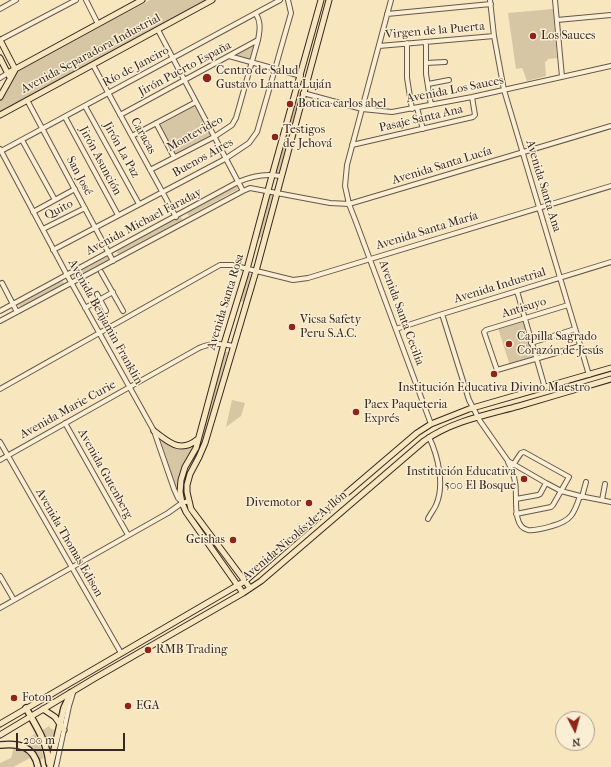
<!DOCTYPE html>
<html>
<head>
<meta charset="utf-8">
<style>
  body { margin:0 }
  #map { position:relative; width:611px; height:767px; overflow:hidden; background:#f7e6be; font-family:"IM FELL French Canon",serif }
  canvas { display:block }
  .north { position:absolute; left:555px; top:711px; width:40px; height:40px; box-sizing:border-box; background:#faefd5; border:1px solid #ac9f8e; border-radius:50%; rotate:174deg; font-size:11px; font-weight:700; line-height:16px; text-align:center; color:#362823 }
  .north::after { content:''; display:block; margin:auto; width:14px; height:18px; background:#8f2418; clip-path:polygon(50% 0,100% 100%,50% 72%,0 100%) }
  .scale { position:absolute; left:16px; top:733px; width:109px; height:18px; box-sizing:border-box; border:2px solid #362823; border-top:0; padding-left:5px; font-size:12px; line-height:14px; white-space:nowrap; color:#362823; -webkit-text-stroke:3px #faefd5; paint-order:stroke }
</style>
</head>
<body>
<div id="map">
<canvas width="611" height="767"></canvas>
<div class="north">N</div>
<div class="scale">200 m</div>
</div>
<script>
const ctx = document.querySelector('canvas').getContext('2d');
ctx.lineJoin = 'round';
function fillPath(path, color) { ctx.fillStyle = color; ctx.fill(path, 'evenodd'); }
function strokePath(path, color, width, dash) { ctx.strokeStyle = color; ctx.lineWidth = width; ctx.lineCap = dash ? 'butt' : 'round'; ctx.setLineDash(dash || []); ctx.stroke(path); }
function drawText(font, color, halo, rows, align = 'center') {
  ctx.font = font + ' "IM FELL French Canon",serif'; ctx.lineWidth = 3; ctx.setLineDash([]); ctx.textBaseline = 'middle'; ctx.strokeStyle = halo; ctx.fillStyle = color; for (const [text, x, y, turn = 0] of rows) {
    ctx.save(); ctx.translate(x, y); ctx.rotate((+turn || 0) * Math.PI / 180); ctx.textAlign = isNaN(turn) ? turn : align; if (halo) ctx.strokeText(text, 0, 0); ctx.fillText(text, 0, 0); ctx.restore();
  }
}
const green = new Path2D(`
  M150,0H210L0,113V101L17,71Z
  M553,9L557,58L548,59L547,61L545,62L546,76L527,81L523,70L522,68L516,69L508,13Z
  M256,42L250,61L231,55Z
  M299,92H301L279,174L276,173Z
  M195,106L211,136L176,155L160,125Z
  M236,186L238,189L189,216L187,213Z
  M269,193L273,194L261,238L257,237Z
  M180,216L183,220L118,254L116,251Z
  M108,256L109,260L74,278L73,275Z
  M247,274H251L244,302L240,301Z
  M62,280L64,284L21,307L17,304Z
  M524,320L535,359L510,366L498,328Z
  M225,352H228L202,448L185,484L183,482L201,439Z
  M232,400L245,403L241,416L226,427Z
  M160,437L176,447L197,441L184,467L179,496L175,488Z
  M49,726L51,729L55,730L50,753L48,743L41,731Z
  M35,734L39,742L44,758L40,760C37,751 31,746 22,742Z
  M14,747L20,749L32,757L13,767H0V763L11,758Z`);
const minor = new Path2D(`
  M86,0L98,24
  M391,0L347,165L345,186L349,204L356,222L431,424
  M490,0L494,36L504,90L589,375
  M555,0L562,77
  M0,9L16,0
  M387,14L491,4
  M557,20L611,15
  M158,30L243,191
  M0,40L76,0
  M426,42V74L431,105
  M407,43V78L412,109
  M379,46L494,36
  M229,56L301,76
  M426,63L445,62
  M93,65L176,217
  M0,78L8,73
  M428,84L449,80
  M303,93L362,109L392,112L472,97L611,66
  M27,100L113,261
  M85,106L139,204
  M417,108L423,129
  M120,115L258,40
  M65,117L118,215
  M156,123L174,157
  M132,136L196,102
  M22,140L55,200
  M352,145L473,117L475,115L472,97
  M0,149L67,275L154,431L174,489L178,498L182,502
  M1,151L280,0
  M150,170L214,137L232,125L236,118L258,40C260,30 261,22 256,14
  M33,212L75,189
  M43,229L85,208
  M53,250L225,159L249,143L257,132L291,13L288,0
  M101,272L123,311
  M2,283L17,312
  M517,291L545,388
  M97,294L106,311
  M568,305L486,330L484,332L497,370L580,346
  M85,308L113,292
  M0,311L238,182C252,176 265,173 280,176
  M442,314L469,400L480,421L508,461L546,483L561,491L580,496L611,502
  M0,321L243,191L250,188L330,203L349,204L611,126
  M396,329L436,316L611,262
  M531,343L575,329
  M0,389L220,265H232L293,280L308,278L611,186
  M65,423L128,535
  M0,442L121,653
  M0,460L199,348C210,343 221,343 233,346
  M508,462C511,468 514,475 515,482C518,494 511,527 528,530C535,531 545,528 552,526C571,521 574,514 580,496
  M513,465L521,453L524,452L569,477L553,505L551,507L516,514
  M582,497L586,482
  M516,499L538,495L540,494L546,483
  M602,500L605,484
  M428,519C430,514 434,510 436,505C445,485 438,456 429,437
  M0,576L14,600
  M0,608L168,513L182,503L189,501
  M56,767L69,706L73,693`);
const major = new Path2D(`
  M0,40L15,69
  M0,58L9,76
  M8,73L142,0
  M0,97L15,70
  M0,115L212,0
  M154,431C169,442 180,454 198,439
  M250,588L191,509L187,492V485L190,474L199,457L205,443L256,271L329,0
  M243,593L186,512L182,503L180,492L181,480L185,467L196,448L224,344L247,269L270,183L321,0
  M43,709L55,717L64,730
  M0,724L245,581L328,509L417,433L431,424L469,409L611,368
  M0,735L95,678L243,593L261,581L424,441C452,421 486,415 519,406C550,397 580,388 611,379`);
const highway = new Path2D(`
  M26,708C36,726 47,742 49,763
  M0,745C19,743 34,746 38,767
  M50,767L64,708L71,693`);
const markers = [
  [533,36,4,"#8f2418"],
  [207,78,5,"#8f2418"],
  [290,104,4,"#8f2418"],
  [275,137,4,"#8f2418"],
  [292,327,4,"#8f2418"],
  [509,344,4,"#8f2418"],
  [494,374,4,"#8f2418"],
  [356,412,4,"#8f2418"],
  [524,479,4,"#8f2418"],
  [309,503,4,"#8f2418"],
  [233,540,4,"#8f2418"],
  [148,650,4,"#8f2418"],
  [14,698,4,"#8f2418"],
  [128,706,4,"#8f2418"]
];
const streetNames = [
  ["Virgen de la Puerta",435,31,-5],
  ["Avenida Separadora Industrial",91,54,-28],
  ["Río de Janeiro",136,67,-28],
  ["Jirón Puerto España",185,69,-28],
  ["Avenida Los Sauces",455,90,-11],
  ["Pasaje Santa Ana",421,119,-13],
  ["Montevideo",195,134,-29],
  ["Caracas",143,136,61],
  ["Jirón La Paz",121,150,61],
  ["Buenos Aires",203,158,-29],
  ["Jirón Asunción",100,161,62],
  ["Avenida Santa Lucía",442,166,-17],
  ["San José",79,176,62],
  ["Avenida Santa Ana",543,186,73],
  ["Quito",59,210,-27],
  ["Avenida Michael Faraday",144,222,-28],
  ["Avenida Santa María",427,231,-17],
  ["Avenida Industrial",500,286,-17],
  ["Avenida Santa Rosa",226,302,-73],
  ["Antisuyo",524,308,-17],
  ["Avenida Santa Cecilia",401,313,70],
  ["Avenida Benjamin Franklin",105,322,61],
  ["Avenida Marie Curie",68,410,-29],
  ["Avenida Gutenberg",105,474,61],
  ["Avenida Nicolás de Ayllón",295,536,-40],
  ["Avenida Thomas Edison",69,543,60]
];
const poiNames = [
  ["Los Sauces",541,36],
  ["Centro de Salud",216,71],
  ["Gustavo Lanatta Luján",216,85],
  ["Botica carlos abel",298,104],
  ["Testigos",283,130],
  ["de Jehová",283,144],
  ["Vicsa Safety",300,320],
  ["Peru S.A.C.",300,334],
  ["Capilla Sagrado",517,337],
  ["Corazón de Jesús",517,351],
  ["Institución Educativa Divino Maestro",494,388,"center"],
  ["Paex Paqueteria",364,405],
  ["Exprés",364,419],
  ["Institución Educativa",516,472,"right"],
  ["500 El Bosque",516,486,"right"],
  ["Divemotor",301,503,"right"],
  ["Geishas",225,540,"right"],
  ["RMB Trading",156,650],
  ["Foton",22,698],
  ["EGA",136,706]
];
fillPath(green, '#d6c6a4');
strokePath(minor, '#66584a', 6);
strokePath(major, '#362823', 7);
strokePath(highway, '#362823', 8);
strokePath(minor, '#faefd5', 4);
strokePath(major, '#f7e6be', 5);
strokePath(highway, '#f7e6be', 5.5);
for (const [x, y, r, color] of markers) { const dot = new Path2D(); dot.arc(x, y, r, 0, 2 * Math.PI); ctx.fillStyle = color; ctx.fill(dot); strokePath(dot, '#faefd5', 1.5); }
drawText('12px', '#362823', '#faefd5', streetNames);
drawText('12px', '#362823', '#faefd5', poiNames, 'left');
</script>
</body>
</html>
